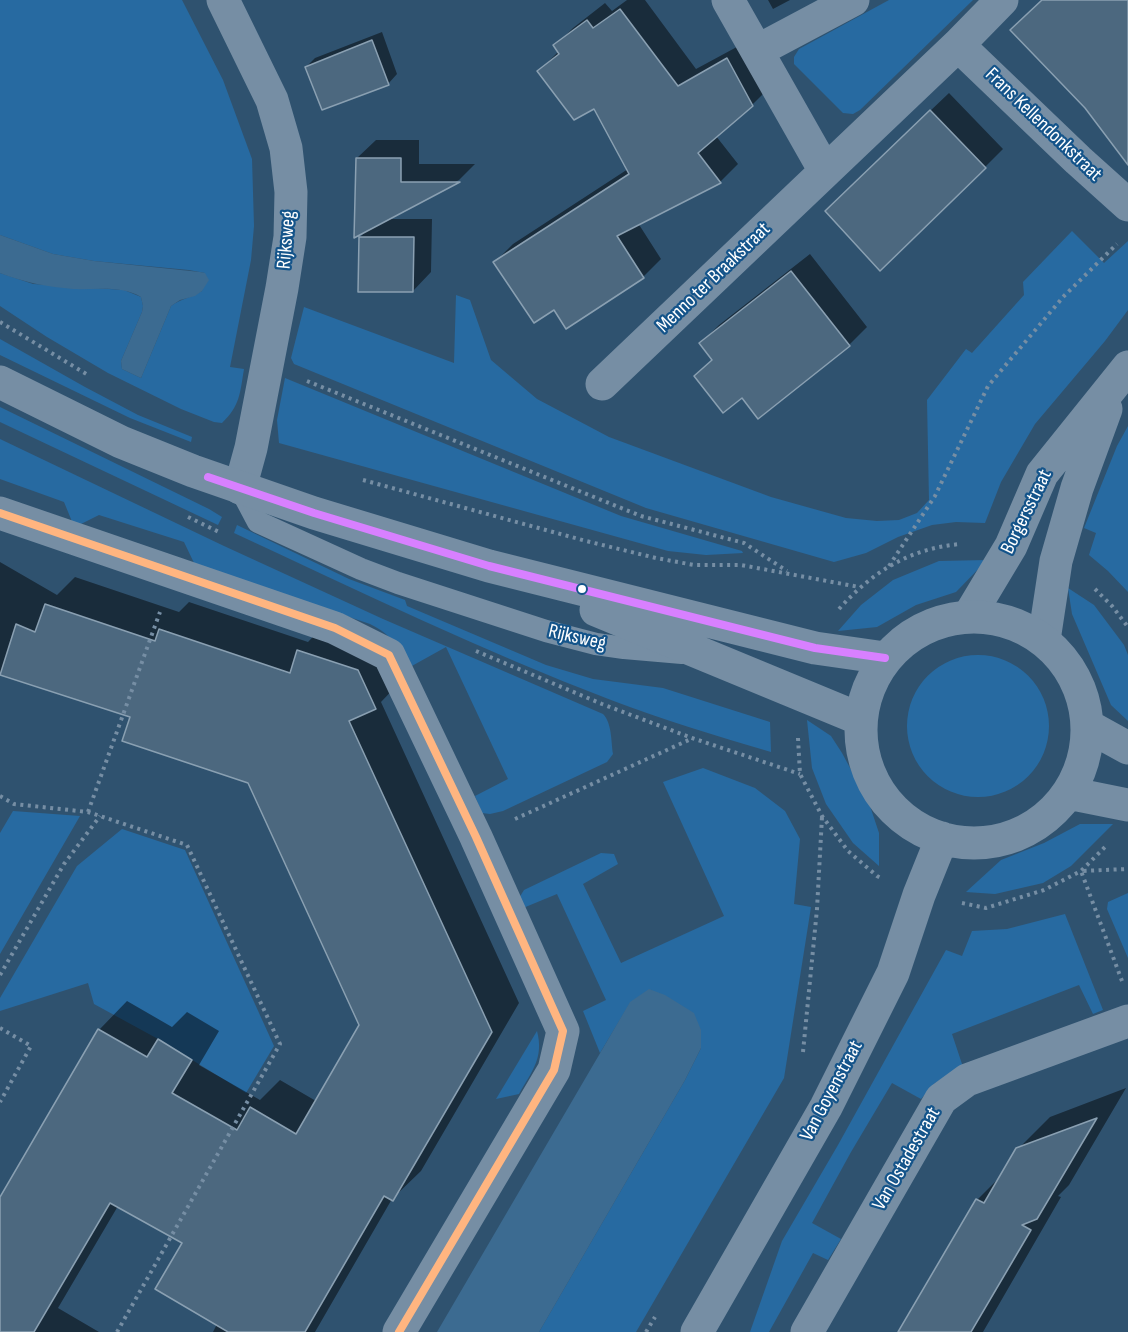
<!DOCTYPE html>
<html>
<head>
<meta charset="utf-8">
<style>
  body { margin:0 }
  canvas { display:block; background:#2f526f }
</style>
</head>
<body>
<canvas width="1128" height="1332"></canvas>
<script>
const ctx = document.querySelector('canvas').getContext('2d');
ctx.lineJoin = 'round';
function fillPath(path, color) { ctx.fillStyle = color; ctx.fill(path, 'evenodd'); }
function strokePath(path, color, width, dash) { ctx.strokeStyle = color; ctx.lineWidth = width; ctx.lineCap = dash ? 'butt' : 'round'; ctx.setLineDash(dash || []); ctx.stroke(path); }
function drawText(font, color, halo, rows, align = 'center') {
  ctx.font = font + ' "Sofia Sans Condensed",sans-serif'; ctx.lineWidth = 4.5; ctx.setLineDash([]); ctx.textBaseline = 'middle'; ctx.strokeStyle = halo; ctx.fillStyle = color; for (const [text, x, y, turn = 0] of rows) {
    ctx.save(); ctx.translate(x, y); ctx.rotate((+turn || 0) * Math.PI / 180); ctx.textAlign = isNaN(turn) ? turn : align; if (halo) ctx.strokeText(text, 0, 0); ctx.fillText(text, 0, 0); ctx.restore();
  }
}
const green = new Path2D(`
  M0,0H182L223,80L252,159L254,226L251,260L230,367L244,369C240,393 240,406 222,423L214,422L181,409L108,373L47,337L0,306V273L33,284L124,290L141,297L143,306L142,312L121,361L122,369L141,378L171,306C181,299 192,297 202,291L205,273L189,270L94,261L53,254L0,235Z
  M889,0H973L860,110L853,114L843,113L794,64V57L799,49Z
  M1072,231L1104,263L1128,241V310L1105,341L1035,424L1001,482L985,523L956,522L932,525L898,537L866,553L834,562L646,508L294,364L291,358L304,307L454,363L456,295L470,300L491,360L537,399L609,437L771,497L846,518L877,521L899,520L917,513L929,500L927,400L966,349L972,353L1024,295L1023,282Z
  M0,339L85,387L138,415L192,437L191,442L130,418L0,355Z
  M285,378L621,516L742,551L743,553L706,555L668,551L279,443L277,420Z
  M0,407L209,509L222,517L218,525L0,422Z
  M1128,426V592L1108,571L1089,555L1096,533L1084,528L1117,446Z
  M0,439L224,546L383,619L603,714C612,723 611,741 613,754L607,762L503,811L490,814L482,813L475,796L508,779L446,647L410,667C399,648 391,634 370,624L195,565L184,542L99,515L79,525L73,524L64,502L0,479Z
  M237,525L349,579L405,600L407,606L546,665L593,679L663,688L770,722L771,752C717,736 663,720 611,700C483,651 359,591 234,533Z
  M987,560L956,592L916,605L877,627L838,631L861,605L893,580L939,561Z
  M1068,588L1094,605L1124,645L1128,655V721L1111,705L1072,614Z
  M907 726a71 71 0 1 1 142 0a71 71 0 1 1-142 0Z
  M807,720L831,736L842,753L869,803L879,833V866L853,843L826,804L812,768Z
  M703,768L755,788L785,811L800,839L794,904L811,907L784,1078L636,1332H539L685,1080L701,1048L630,1003L600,1053L583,1011L606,1000L557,894L523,908L519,898L524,890L601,853L614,854L618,864L583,884L621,963L724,916L663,782Z
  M13,811L80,816L0,954V833Z
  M1080,824H1113L1071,866L1043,883L995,894L966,892L1001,860L1044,843Z
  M122,829L185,850L274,1046L246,1093L158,1039L94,1004L88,983L0,1011V998L77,866Z
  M1128,893V958L1107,909L1108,902Z
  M1065,914L1103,1010L1093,1014L1079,985L952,1034L963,1067L935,1083L921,1099L892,1083L851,1152L812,1223L841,1239L828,1260L813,1253L769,1332H750L782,1241L838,1145L946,950L962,956L972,931L1007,929Z
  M537,1031C544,1058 532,1071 519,1094L496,1099Z`);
const water = new Path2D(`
  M0,235L53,254L94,261L200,272L205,273L209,280L202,291L195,296L180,300L171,306L141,378L122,369L121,361L142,312L143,306L141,297C121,285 95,290 73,289C48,287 23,282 0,273Z
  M649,989L665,995L694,1013L701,1030V1048L685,1080L539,1332H437L630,1002Z`);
const shadow = new Path2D(`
  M627,0H645L696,69L746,42L770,87L752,105L716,136L738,164L720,182L638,223L661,259L643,277L495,262L513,244L628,169L594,107L539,71L559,51L555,46L573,28L605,3L612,11Z
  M768,0H790L773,9Z
  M382,32L397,74L388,84L306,67L315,58Z
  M949,93L1003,149L985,167L845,192Z
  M376,140H419V164H475L459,180L387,219H432L431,272L413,291L360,237L366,231L357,158Z
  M810,254L867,327L849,345L743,396L696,376L713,359L701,343L719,325Z
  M0,562L57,595L75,577L179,612L189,602L308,642L327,622L403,679L381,702L519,1003L421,1171L392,1199L315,1332H213L217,1324L184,1243L118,1206L58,1308L99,1332H0V1200L99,1030L127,1001L172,1027L187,1012L219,1031L199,1065L260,1100L280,1080L316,1101L360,1026L249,782L131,716L0,673Z
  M1126,1088L1069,1185L1058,1196L1061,1197L983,1332H900L977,1200L1002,1175L1018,1149L1050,1117Z`);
const building = new Path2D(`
  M1042,0H1128V165L1085,108L1010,30Z
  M620,9L678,86L727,58L753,106L698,153L721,183L617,236L644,278L566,329L554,310L534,323L493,262L629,174L594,109L574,120L537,71L559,54L553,45L587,20L593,28Z
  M372,40L389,85L322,110L305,67Z
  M930,110L986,168L880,271L825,211Z
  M356,158H401V182H460L354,238Z
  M359,237H414L413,292H358Z
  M791,271L850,346L758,419L742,398L723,413L694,376L712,360L699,343Z
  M45,604L155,641L159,629L290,673L297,650L358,670L376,709L349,721L492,1032L393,1201L384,1196L305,1332H228L155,1289L182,1243L110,1203L34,1332H0V1197L98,1029L147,1057L158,1039L192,1060L172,1093L237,1130L250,1107L296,1134L359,1025L248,783L122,741L130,717L0,675L16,624L35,632Z
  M1097,1118L1037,1219L1022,1225L1031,1230L971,1332H898L976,1199L984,1203L1016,1148Z`);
const path = new Path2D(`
  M0,322L88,375
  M307,381L641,516L744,543L787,571
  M363,480L586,541L656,558L694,565H741L859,587
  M188,517L219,532
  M889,566L935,496L988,386L1064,296L1117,244
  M1095,589L1112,606L1128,627
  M839,609C873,571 911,548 961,544
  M476,651L602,704L692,738L800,774
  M798,738L800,774L822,816L848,851L877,876L881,878
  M0,796L14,804L88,812L187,845L280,1044L117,1332
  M88,812L160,612
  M515,819L691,739
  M962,903L986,908L1044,890L1081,871L1107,845
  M0,975L64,864L100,816
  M1122,981L1081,871L1128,869
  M0,1028L31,1046L0,1102
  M803,1052L817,909L822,817
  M646,1332L655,1317`);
const service = new Path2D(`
  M240,488L258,522L361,569L398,583L546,631L596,644L624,648L682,653`);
const minor = new Path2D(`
  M223,0L272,100L286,148L291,192L290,237L282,288L251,448L240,488
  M728,0L825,171
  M958,45L1078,160L1128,205
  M757,51L853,0
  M602,384L958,45L1002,0
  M0,513L335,628L389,655L476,837L563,1031L554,1070L399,1332
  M969,616L1011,546L1042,474L1128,367
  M1044,640L1056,561L1077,488L1106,409
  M807,1332L941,1099L967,1080L1128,1021`);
const tertiary = new Path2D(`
  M0,382L121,442L193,471L314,513L489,566L815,648L885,658
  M596,610L860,719
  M861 730a113 113 0 1 1 226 0a113 113 0 1 1-226 0Z
  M1088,726L1128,748
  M1068,793L1128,805
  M697,1332L826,1107L893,973L919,895L942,838`);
const bus1 = new Path2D(`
  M208,477L314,513L489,566L815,648L885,658`);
const bus2 = new Path2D(`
  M0,513L335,628L389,655L476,837L563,1031L554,1070L399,1332`);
const markers = [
  [582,589,5,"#fff"]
];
const streetNames = [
  ["Frans Kellendonkstraat",1043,125,44],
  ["Rijksweg",287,240,-85],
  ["Menno ter Braakstraat",714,278,-44],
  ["Borgersstraat",1027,512,-64],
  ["Rijksweg",577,638,13],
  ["Van Goyenstraat",832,1091,-62],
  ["Van Ostadestraat",907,1159,-60]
];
fillPath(green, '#276aa1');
fillPath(water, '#3c6b91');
fillPath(shadow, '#0007');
fillPath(building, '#4c687f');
strokePath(building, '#8aa0b2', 1.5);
strokePath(path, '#768ea4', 4, [3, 4.5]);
strokePath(service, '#768ea4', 22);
strokePath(minor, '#768ea4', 33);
strokePath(tertiary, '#768ea4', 33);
strokePath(bus1, '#d880ff', 8);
strokePath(bus2, '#ffb580', 8);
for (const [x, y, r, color] of markers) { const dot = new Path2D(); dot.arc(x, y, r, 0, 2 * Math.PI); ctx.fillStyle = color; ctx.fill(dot); strokePath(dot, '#14548a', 2); }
drawText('20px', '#fff', '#14548a', streetNames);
</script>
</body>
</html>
